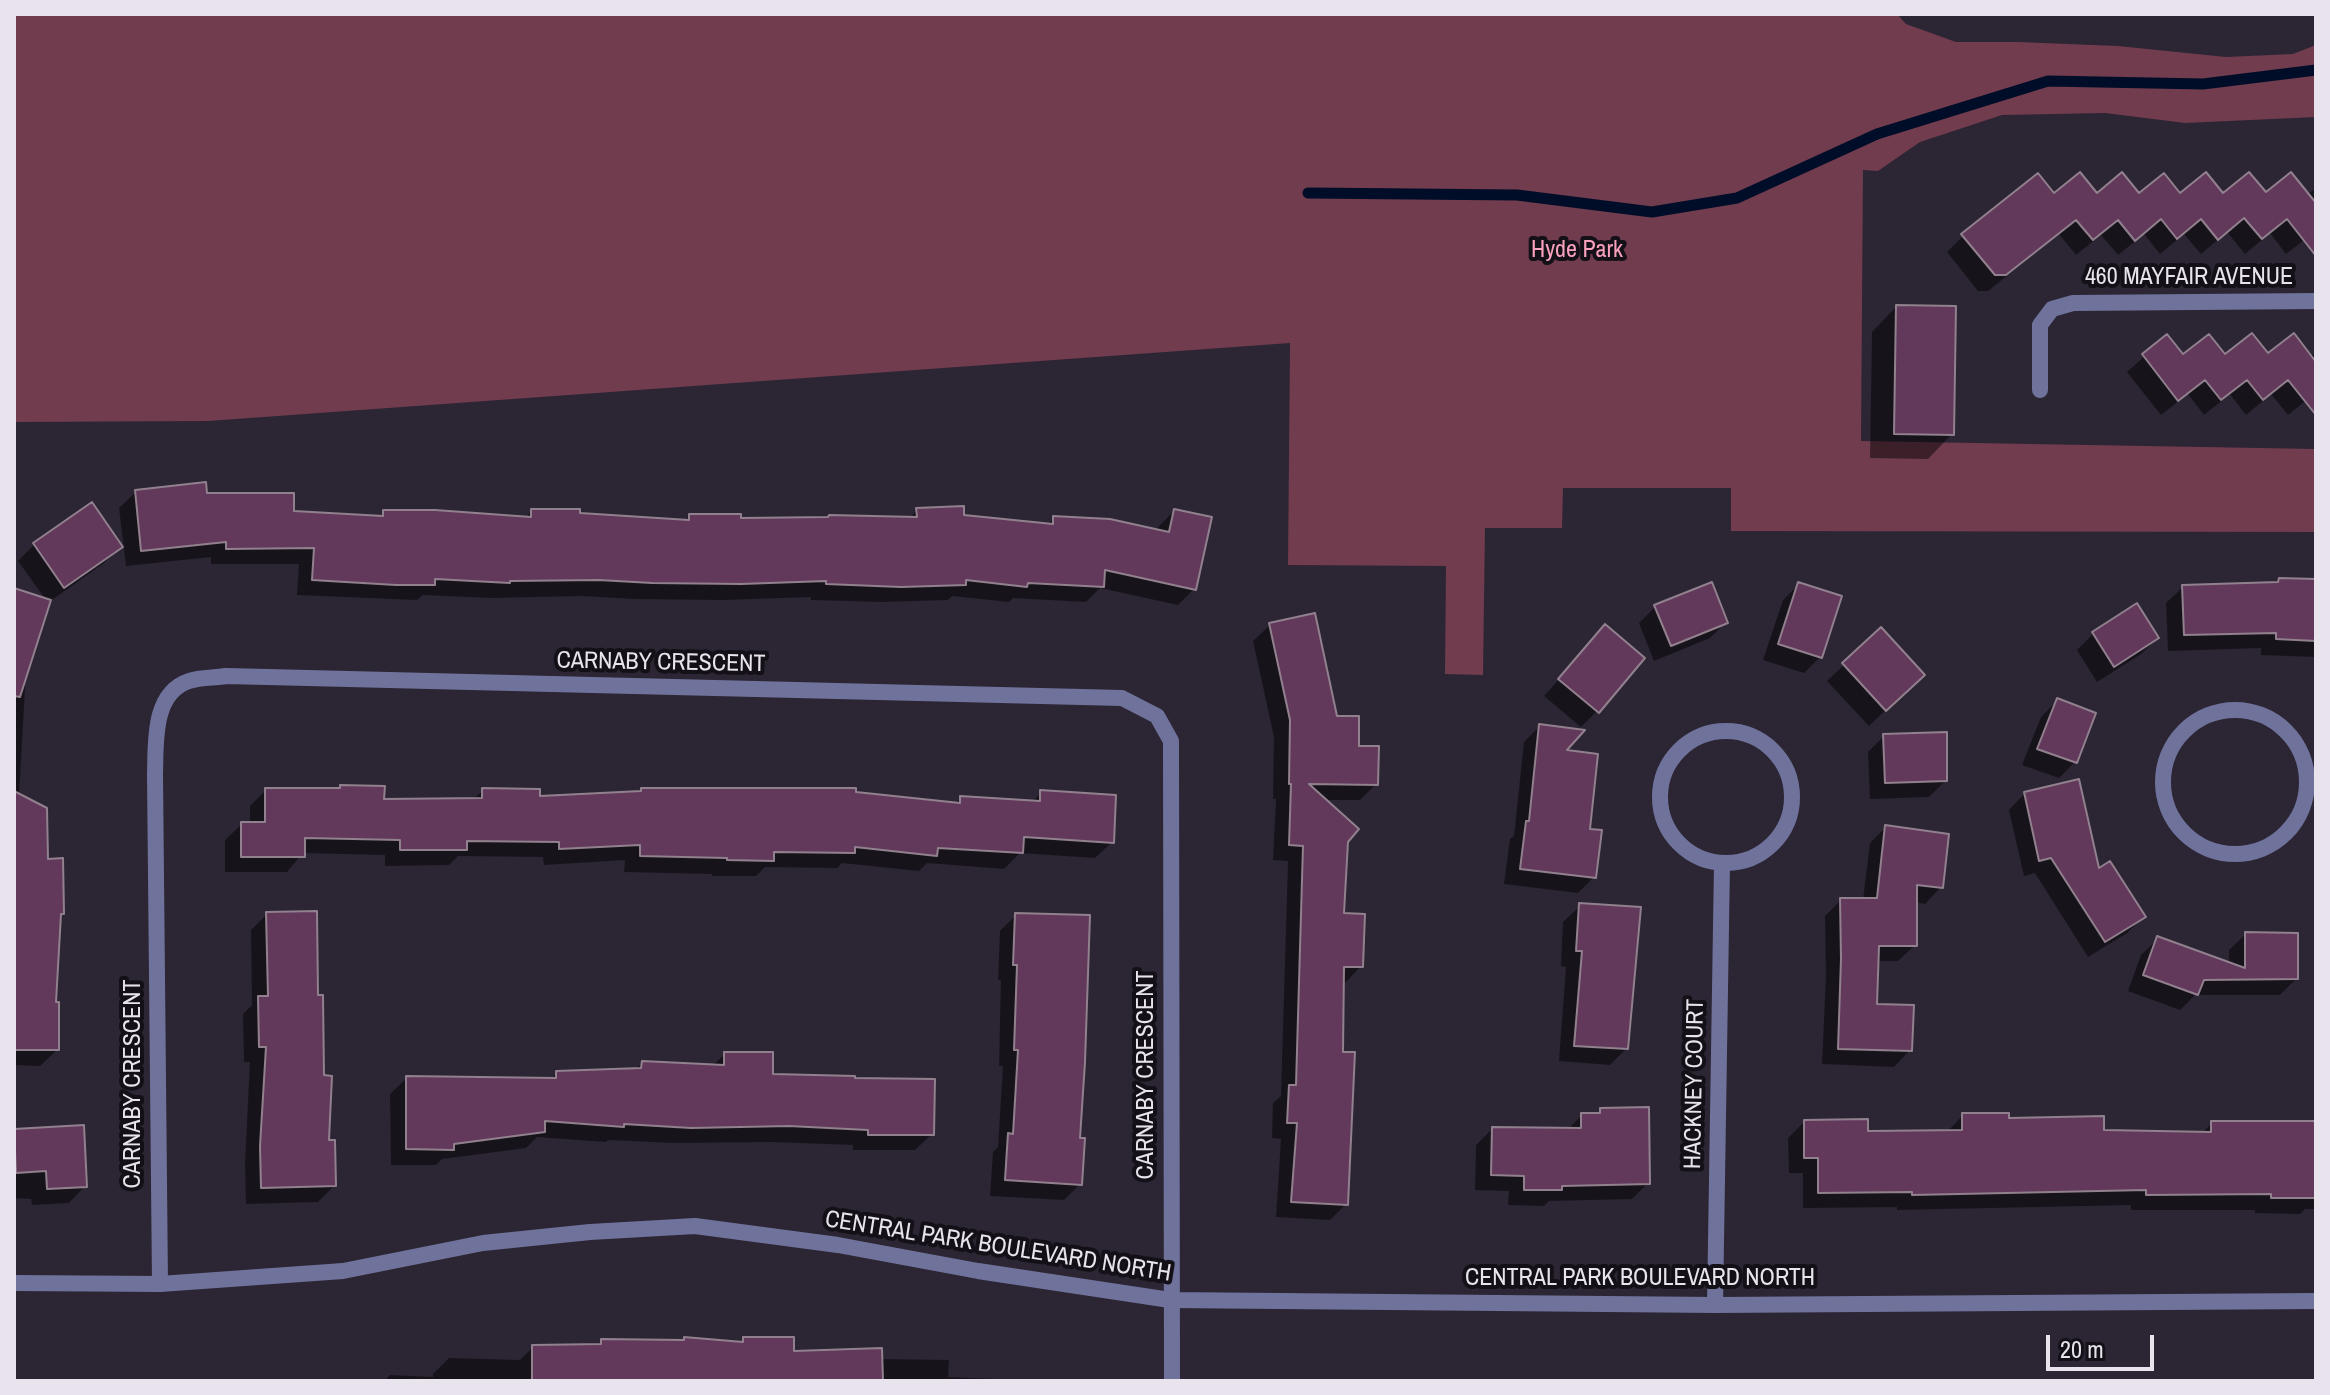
<!DOCTYPE html>
<html>
<head>
<meta charset="utf-8">
<style>
  body { margin:0 }
  #map { position:relative; width:2330px; height:1395px; overflow:hidden; background:#2c2534; font-family:"Archivo Narrow",sans-serif }
  canvas { display:block }
  .frame { position:absolute; inset:0; border:16px solid #e8e3ed; pointer-events:none }
  .scale { position:absolute; left:2046px; top:1335px; width:108px; height:36px; box-sizing:border-box; border:4px solid #e8e3ed; border-top:0; padding-left:10px; font-size:24px; line-height:28px; white-space:nowrap; color:#e8e3ed; -webkit-text-stroke:6px #131017; paint-order:stroke }
</style>
</head>
<body>
<div id="map">
<canvas width="2330" height="1395"></canvas>
<div class="frame"></div>
<div class="scale">20 m</div>
</div>
<script>
const ctx = document.querySelector('canvas').getContext('2d');
ctx.lineJoin = 'round';
function fillPath(path, color) { ctx.fillStyle = color; ctx.fill(path, 'evenodd'); }
function strokePath(path, color, width, dash) { ctx.strokeStyle = color; ctx.lineWidth = width; ctx.lineCap = dash ? 'butt' : 'round'; ctx.setLineDash(dash || []); ctx.stroke(path); }
function drawText(font, color, halo, rows, align = 'center') {
  ctx.font = font + ' "Archivo Narrow",sans-serif'; ctx.lineWidth = 8; ctx.setLineDash([]); ctx.textBaseline = 'middle'; ctx.strokeStyle = halo; ctx.fillStyle = color; for (const [text, x, y, turn = 0] of rows) {
    ctx.save(); ctx.translate(x, y); ctx.rotate((+turn || 0) * Math.PI / 180); ctx.textAlign = isNaN(turn) ? turn : align; if (halo) ctx.strokeText(text, 0, 0); ctx.fillText(text, 0, 0); ctx.restore();
  }
}
const green = new Path2D(`
  M14,14H1897L1906,24L1956,42H2018L2118,46L2226,57L2293,54L2316,45V117L2185,123L2105,113L2002,115L1920,142L1878,171L1863,170L1861,441L2316,449V532L1731,531V488H1563L1562,528H1485L1483,675L1445,674L1446,566L1288,565L1290,343L208,421L14,422Z`);
const shadow = new Path2D(`
  M2316,188V239L2312,234L2286,254L2270,233L2245,254L2227,232L2201,254L2184,234L2160,254L2144,234L2118,255L2101,235L2076,255L2059,234L1988,291H1978L1947,252L1963,236L2054,196L2307,195Z
  M1896,307L1952,434L1928,459L1870,458L1872,332Z
  M2166,337L2183,357H2310L2316,352V396L2314,394L2288,415L2271,394L2246,415L2230,394L2204,415L2188,394L2161,415L2127,372Z
  M136,492L205,495L292,513L379,518L384,512L525,518L532,511L684,522L689,516L739,520L909,519L917,510L1047,525L1054,518L1157,532L1158,527L1174,511L1194,589L1178,605L1100,588L1086,602L1013,598L1009,602L952,596L948,600L883,602L811,600V597L723,600L634,599L581,596L492,598L423,595L417,600L297,595L299,564H211V557L126,566L119,508Z
  M34,545L120,547L104,563L49,602L26,670L19,796L46,861L62,913L59,916L54,1004L57,1050L40,1066L14,1065V590L46,600L18,561Z
  M2279,580L2316,581V657L2261,655V648L2168,651L2166,603L2183,587L2275,584Z
  M1799,584L1820,657L1804,673L1763,660L1783,600Z
  M2137,606L2157,638L2141,654L2097,682L2077,650L2093,634Z
  M1655,607L1726,622L1710,638L1654,661L1639,623Z
  M1270,625L1357,748L1376,784L1360,800H1324L1346,841L1342,915L1361,966L1345,983H1342L1341,1054L1346,1204L1330,1220L1276,1217L1281,1139L1272,1138L1273,1103L1281,1096L1288,861L1273,860L1276,799H1273L1274,737L1253,641Z
  M1605,627L1597,711L1581,727L1544,696Z
  M1881,630L1906,691L1869,726L1827,681Z
  M2057,701L2093,714L2075,762L2059,778L2022,765L2041,717Z
  M1540,726L1563,752L1587,831L1594,877L1578,893L1504,884L1510,839L1514,836L1524,742Z
  M1884,736L1945,781L1929,797L1870,799L1868,752Z
  M266,790L382,801L473,800L483,790L538,799L854,794L954,804L961,798L1031,803L1041,793L1112,842L1095,858L1020,853L1004,869L927,863L919,871L842,863L837,868L765,867L756,876H712V874L624,872L625,860L544,865L543,857L458,856L449,865L385,866V855L303,853L287,872H225V840L242,824H250V806Z
  M2025,793L2143,917L2127,933L2088,957L2035,873L2024,876L2009,810Z
  M1886,827L1941,887L1925,904L1915,902V945L1898,961H1877L1875,1006L1910,1050L1894,1067L1822,1064L1826,976L1825,916L1841,900H1863L1870,843Z
  M1580,906L1626,1049L1610,1065L1559,1061L1566,967L1561,966L1563,922Z
  M267,914L316,997L327,1142L334,1186L318,1202L246,1204L245,1163L250,1062H244L243,1014L252,1005L251,930Z
  M1016,915L1078,1140L1080,1184L1064,1200L990,1196L993,1152L998,1147L1003,1066H999L1001,980H998L1000,931Z
  M2246,934L2296,979L2280,995H2195L2180,1010L2128,991L2141,955L2158,939L2229,965V950Z
  M725,1054L771,1075L932,1134L915,1150H853V1145L772,1142L674,1143L608,1140L606,1142L537,1137L526,1148L442,1159L436,1165H391L390,1094L407,1078L550,1080L557,1073L635,1070L642,1063L712,1066Z
  M1601,1110L1648,1183L1632,1199L1549,1201L1544,1206L1508,1205L1509,1191L1475,1190L1476,1145L1492,1129L1567,1130L1582,1115H1596Z
  M1963,1115L2102,1132L2201,1134L2212,1123L2316,1124V1209H2305L2300,1214L2255,1213V1210H2131V1205L1897,1210V1207L1803,1208V1173H1789L1788,1138L1804,1122L1866,1133L1947,1132Z
  M82,1127L85,1186L69,1203L32,1205L31,1199L14,1198V1131Z
  M744,1339L792,1353L881,1359L949,1360L948,1377L1045,1381H384L390,1375L433,1377V1374L449,1358L520,1360L533,1347L596,1346L602,1341L739,1344Z`);
const stream = new Path2D(`
  M1308,193L1517,195L1652,212L1737,198L1877,134L2048,81L2203,84L2316,70`);
const building = new Path2D(`
  M2080,172L2097,193L2122,172L2139,193L2164,173L2180,193L2206,172L2223,193L2249,172L2266,192L2291,172L2316,203V256L2287,219L2262,239L2244,218L2218,240L2201,219L2177,239L2161,219L2135,241L2118,220L2093,240L2076,220L2006,275H1995L1961,234L2038,173L2054,193Z
  M1896,305L1956,306L1954,435L1894,434Z
  M2252,333L2268,353L2294,333L2316,362V415L2288,380L2263,400L2247,380L2221,400L2205,380L2178,401L2142,354L2167,334L2183,354L2209,334L2225,354Z
  M206,482L207,493H294V511L383,516V510H435L531,517V509H580V513L689,520V514H741V518L828,517L829,515L917,517L916,508L964,506V515L1053,524V516L1110,519L1169,532L1174,509L1212,517L1196,590L1105,570L1104,587L1028,583L1027,587L966,580V585L901,587L826,584V581L741,584L652,583L599,580L510,581V583L435,579V585H396L312,580L314,548L226,549V542L141,551L135,490Z
  M92,502L123,547L64,588L33,543Z
  M2279,578L2316,579V641L2276,639V633L2184,635L2182,585L2278,582Z
  M1712,582L1728,623L1671,646L1654,605Z
  M1798,582L1842,596L1822,658L1778,644Z
  M14,588L51,600L20,697L14,696Z
  M2137,603L2159,638L2114,667L2092,632Z
  M1315,613L1337,716H1359V746H1379L1378,785L1309,784L1359,829L1348,842L1344,913L1365,914L1363,967H1344L1343,1052H1355L1348,1205L1291,1202L1297,1123H1287L1289,1085H1296L1303,846L1289,845L1291,784H1289L1290,720L1269,623Z
  M1605,624L1645,658L1599,713L1558,679Z
  M1881,627L1925,675L1886,711L1842,663Z
  M2057,698L2096,713L2077,763L2037,749Z
  M1539,724L1585,730L1567,750L1598,754L1590,829L1602,830L1596,878L1520,869L1526,821H1529Z
  M1947,732V781L1885,783L1883,734Z
  M2079,779L2099,868L2110,861L2146,917L2105,942L2051,858L2039,861L2024,792Z
  M340,785L385,786L384,799L482,798V788L540,789V796L641,791V788H856V792L960,803V796L1040,801V790L1116,795L1114,843L1024,837L1023,853L938,848L937,856L855,847V853L774,852V861L727,860V858L640,856V845L559,849V842L467,841V850H400V840L305,838V857H241V822H265V788H340Z
  M14,791L47,808L48,859L63,858L64,914H61L56,1002H59V1050H14Z
  M1885,825L1949,834L1943,888L1917,885V946H1879L1877,1004L1914,1005L1912,1051L1838,1049L1841,959L1840,898H1877Z
  M1579,903L1641,907L1628,1049L1574,1046L1582,951H1576Z
  M317,911L318,995H323L324,1075L332,1076L329,1140H335L336,1186L261,1188L260,1146L266,1047H259L258,996H268L266,912Z
  M1015,913L1090,915L1085,1062L1080,1138H1085L1082,1185L1005,1180L1008,1133L1013,1134L1018,1050H1014L1017,965H1013Z
  M2245,932L2298,933V979L2204,980L2198,995L2143,975L2157,936L2245,968Z
  M724,1052H773V1074L855,1076V1078L935,1079L934,1135H868V1130L789,1126L691,1128L624,1124V1127L545,1121V1132L454,1144V1150L406,1149V1076L556,1078V1071L641,1068L642,1061L724,1065Z
  M1649,1107L1650,1184L1562,1186V1190H1524V1176L1491,1175L1492,1127L1581,1128V1113H1600V1108Z
  M1962,1113H2009V1118L2104,1116V1130L2211,1132V1121H2316V1198H2271V1194L2146,1195V1190L1912,1195V1192L1818,1193V1158H1804V1120L1868,1119V1131L1962,1130Z
  M84,1125L87,1187L47,1189L46,1171L16,1173L14,1129Z
  M684,1337L743,1342V1337H794V1351L882,1348L883,1381H532V1345L601,1344V1339L684,1340Z`);
const service = new Path2D(`
  M2040,390V325L2052,309L2073,303L2316,301`);
const minor = new Path2D(`
  M2163 782a72 72 0 1 1 144 0a72 72 0 1 1-144 0Z
  M1660 797a66 66 0 1 1 132 0a66 66 0 1 1-132 0Z
  M160,1284L155,774C156,744 152,693 189,681C200,677 214,678 226,676L1122,698L1157,716L1171,741L1172,1381
  M1715,1305L1722,863`);
const tertiary = new Path2D(`
  M14,1283L160,1284L343,1271L483,1243L590,1232L695,1226L838,1245L978,1271L1170,1300L1715,1305L2316,1301`);
const parkNames = [
  ["Hyde Park",1577,251]
];
const streetNames = [
  ["460 MAYFAIR AVENUE",2189,278],
  ["CARNABY CRESCENT",661,663,1],
  ["CARNABY CRESCENT",1147,1075,-90],
  ["CARNABY CRESCENT",134,1084,-90],
  ["HACKNEY COURT",1695,1084,-89],
  ["CENTRAL PARK BOULEVARD NORTH",998,1247,9],
  ["CENTRAL PARK BOULEVARD NORTH",1640,1279]
];
fillPath(green, '#713c4e');
fillPath(shadow, '#0007');
strokePath(stream, '#000d28', 11);
fillPath(building, '#62385b');
strokePath(building, '#91808d', 2);
strokePath(service, '#6f739c', 16);
strokePath(minor, '#6f739c', 16);
strokePath(tertiary, '#6f739c', 16);
drawText('24px', '#faa1bd', '#131017', parkNames);
drawText('24px', '#e8e3ed', '#131017', streetNames);
</script>
</body>
</html>
